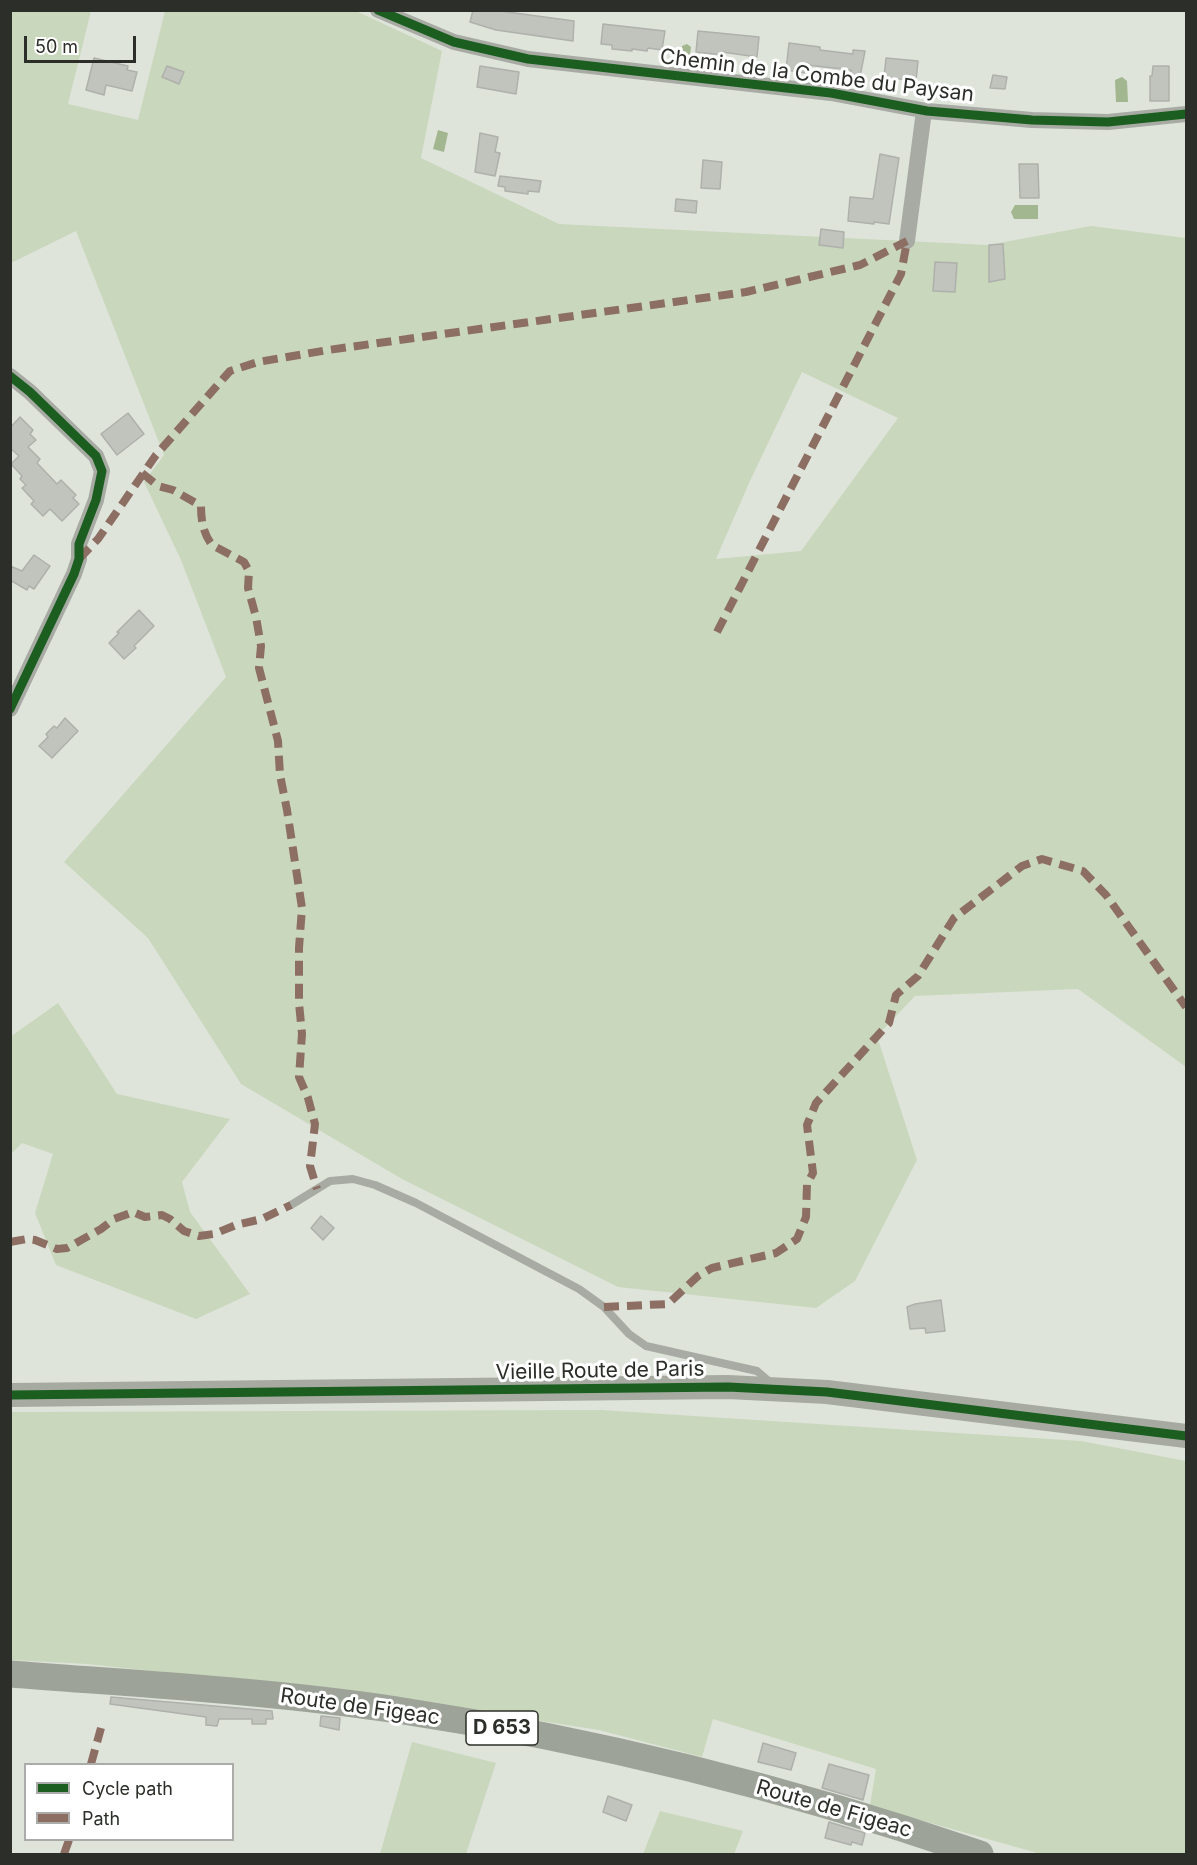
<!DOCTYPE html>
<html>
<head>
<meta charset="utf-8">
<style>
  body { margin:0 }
  #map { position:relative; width:1197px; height:1865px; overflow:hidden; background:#dfe4db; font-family:Inter,sans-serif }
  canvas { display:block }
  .frame { position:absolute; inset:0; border:12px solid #2c2f29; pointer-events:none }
  .legend { position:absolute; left:24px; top:1763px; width:210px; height:78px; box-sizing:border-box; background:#fff; border:2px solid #abaca9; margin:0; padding:8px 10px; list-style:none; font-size:18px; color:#2c2f29 }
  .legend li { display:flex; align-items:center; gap:12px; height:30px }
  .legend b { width:30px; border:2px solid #abaca9 }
  .scale { position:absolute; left:24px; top:36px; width:112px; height:27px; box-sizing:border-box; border:3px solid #2c2f29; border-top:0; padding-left:8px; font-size:18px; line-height:21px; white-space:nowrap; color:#2c2f29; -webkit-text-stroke:4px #fff; paint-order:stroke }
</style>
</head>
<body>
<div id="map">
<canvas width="1197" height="1865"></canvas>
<div class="frame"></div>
<ul class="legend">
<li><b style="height:8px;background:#1b5e20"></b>Cycle path</li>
<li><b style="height:8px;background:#8d6e63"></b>Path</li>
</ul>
<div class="scale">50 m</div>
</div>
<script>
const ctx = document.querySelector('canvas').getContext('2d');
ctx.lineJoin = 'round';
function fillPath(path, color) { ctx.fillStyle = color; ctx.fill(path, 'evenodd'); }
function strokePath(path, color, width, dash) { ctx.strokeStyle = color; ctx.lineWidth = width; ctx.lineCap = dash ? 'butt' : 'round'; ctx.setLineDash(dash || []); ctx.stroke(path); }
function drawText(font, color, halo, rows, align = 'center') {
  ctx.font = font + ' Inter,sans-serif'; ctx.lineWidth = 6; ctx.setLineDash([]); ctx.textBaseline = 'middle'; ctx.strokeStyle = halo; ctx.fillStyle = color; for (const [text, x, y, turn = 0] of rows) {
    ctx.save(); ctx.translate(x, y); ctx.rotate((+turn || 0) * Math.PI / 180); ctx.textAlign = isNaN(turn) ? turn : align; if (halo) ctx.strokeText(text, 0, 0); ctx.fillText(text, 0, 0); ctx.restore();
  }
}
const green = new Path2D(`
  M11,10L91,11L68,104L138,120L165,11H356L442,51L421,158L559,224L988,245L1091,226L1186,238V1067L1078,989L915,996L877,1036L917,1160L855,1281L816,1308L618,1287L402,1179L241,1084L148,938L64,862L226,677L181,560L144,482L164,455L76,231L11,263ZM802,372L898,418L801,551L716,559L749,483Z
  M58,1003L117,1094L230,1119L182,1182L190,1212L250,1294L196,1319L56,1265L35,1213L53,1154L22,1143L11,1154L10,1037Z
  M601,1410L1081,1441L1186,1461V1854H1041L870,1806L876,1769L713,1719L702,1757L599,1730L375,1695L87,1664L11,1660L10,1412Z
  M412,1742L496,1763L466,1854H380Z
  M660,1811L743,1831L734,1854H643Z`);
const water = new Path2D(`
  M687,44L691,47L689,64L681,62L682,46Z
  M1122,77L1127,81L1128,102H1116L1115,80Z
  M438,130L448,133L444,152L433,149Z
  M1015,205H1038V219H1014L1011,212Z`);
const building = new Path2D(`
  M473,10H493L574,21L573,41L496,30L470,22Z
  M603,24L665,31L662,50L648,48L647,51L632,49V51L612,49V45L601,44Z
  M698,31L759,37L757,57L722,52V55L696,52Z
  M789,43L820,47V50L853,54V50L865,51L858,87L850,86L851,70L807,65L806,73L786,70Z
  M94,58L128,66L127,70L137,72L132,91L106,85L104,95L86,90Z
  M886,58L918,61L916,81L884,77Z
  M167,66L184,72L179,84L162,77Z
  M480,66L519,72L516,94L477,87Z
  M1153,66H1169V101H1150V76H1152Z
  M993,75L1007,77L1005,89L990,88Z
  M480,133L498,137L495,152L500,153L495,176L475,172Z
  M880,154L899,158L889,224L874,222V224L848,221L850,197L873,199Z
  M703,160L722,162L720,189L701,188Z
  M1019,164H1038L1039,198H1020Z
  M500,176L541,181L539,192L528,191V194L505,191V187L498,186Z
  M676,199L697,201L696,213L675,211Z
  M821,229L844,232L843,248L819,245Z
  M1003,244L1005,279L989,282V245Z
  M935,262L957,263L955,292L933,291Z
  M128,413L144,434L117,455L101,434Z
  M20,417L33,430L30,434L36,440L28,447L40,459L37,463L57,484L61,480L76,495L73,498L79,504L62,521L50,509L43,516L31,504L34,501L22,488L26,485L20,479L22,476L11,464L19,456L10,448V428Z
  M34,555L50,566L34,589L29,586L27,590L10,580V566L22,571Z
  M139,610L154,626L134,646L136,648L124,659L109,643L119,633L117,632Z
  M65,718L78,731L52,758L39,746L48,737L46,734L54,726L57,728Z
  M321,1216L334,1228L323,1240L311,1228Z
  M941,1300L945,1331L926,1333L925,1328L910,1329L907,1307L915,1304Z
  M111,1697L272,1711L273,1719H266V1724H252V1719H219L217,1726L206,1725V1717L110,1704Z
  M321,1716L340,1718L339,1730L320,1726Z
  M763,1743L796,1753L791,1770L758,1762Z
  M829,1764L869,1775L863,1800L822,1788Z
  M608,1796L632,1805L626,1821L603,1812Z
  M829,1822L865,1833L862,1845L852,1842L851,1845L825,1838Z`);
const lane = new Path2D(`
  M291,1205L330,1181L353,1179L375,1185L416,1203L579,1289L604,1307L629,1334L646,1346L757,1371L771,1383`);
const street = new Path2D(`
  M378,10L454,42L528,59L831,93L927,111L1032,120L1108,122L1186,114
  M907,241L924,111
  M10,376L30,392L96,456L102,471L96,500L79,544V559L74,574L10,709`);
const secondary = new Path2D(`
  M10,1395L728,1387L827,1392L1186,1436`);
const primary = new Path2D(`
  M10,1674C139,1684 269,1691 397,1710C595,1740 791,1789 980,1854`);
const quiet = new Path2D(`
  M142,473L158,486L173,490L201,506C201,520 203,533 212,545L244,562L249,571L248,588L256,617L261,646L259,668L278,741L280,775L287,810L302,908L299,948V1003L302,1034L299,1077L308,1098L315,1124L310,1166L317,1189
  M79,559L98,539L156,455L230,371L258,362L328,350L746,292L860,265L907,241
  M717,632L901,274L907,241
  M10,1242L27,1239L35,1240L57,1249L67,1248L101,1229L114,1219L133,1212L145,1217L162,1215L170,1219L184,1231L199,1236L214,1234L236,1225L262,1219L291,1205
  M604,1307L668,1304L698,1276L712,1268L776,1253L797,1239L806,1217L807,1184L813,1173L807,1125L816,1103L889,1023L896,995L918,976L954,918L1022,866L1042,859L1083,871L1106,895L1186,1007
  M91,1764L101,1728
  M64,1854L69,1840`);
const cycleway = new Path2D(`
  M378,10L454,42L528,59L831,93L927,111L1032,120L1108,122L1186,114
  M10,376L30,392L96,456L102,471L96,500L79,544V559L74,574L10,709
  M10,1395L728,1387L827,1392L1186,1436`);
const shields = [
  [502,1728,72]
];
const shieldNames = [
  ["D 653",502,1728]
];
const streetNames = [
  ["Chemin de la Combe du Paysan",817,76,7],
  ["Vieille Route de Paris",600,1371,-1],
  ["Route de Figeac",360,1707,8],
  ["Route de Figeac",834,1809,16]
];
fillPath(green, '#c9d7bc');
fillPath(water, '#a2b68f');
fillPath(building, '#c0c4bd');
strokePath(building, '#aeb1ab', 1.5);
strokePath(lane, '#a7aba3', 8);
strokePath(street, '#a7aba3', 16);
strokePath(secondary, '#a6aaa1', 24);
strokePath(primary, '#9ea39a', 27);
strokePath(quiet, '#8d6e63', 8, [15, 8]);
strokePath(cycleway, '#1b5e20', 9);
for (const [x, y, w] of shields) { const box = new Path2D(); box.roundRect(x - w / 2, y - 17, w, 34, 4.5); ctx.fillStyle = '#fff'; ctx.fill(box); strokePath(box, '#2c2f29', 1.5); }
drawText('bold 20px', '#2c2f29', null, shieldNames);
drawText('21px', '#2c2f29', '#fff', streetNames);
</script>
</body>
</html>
